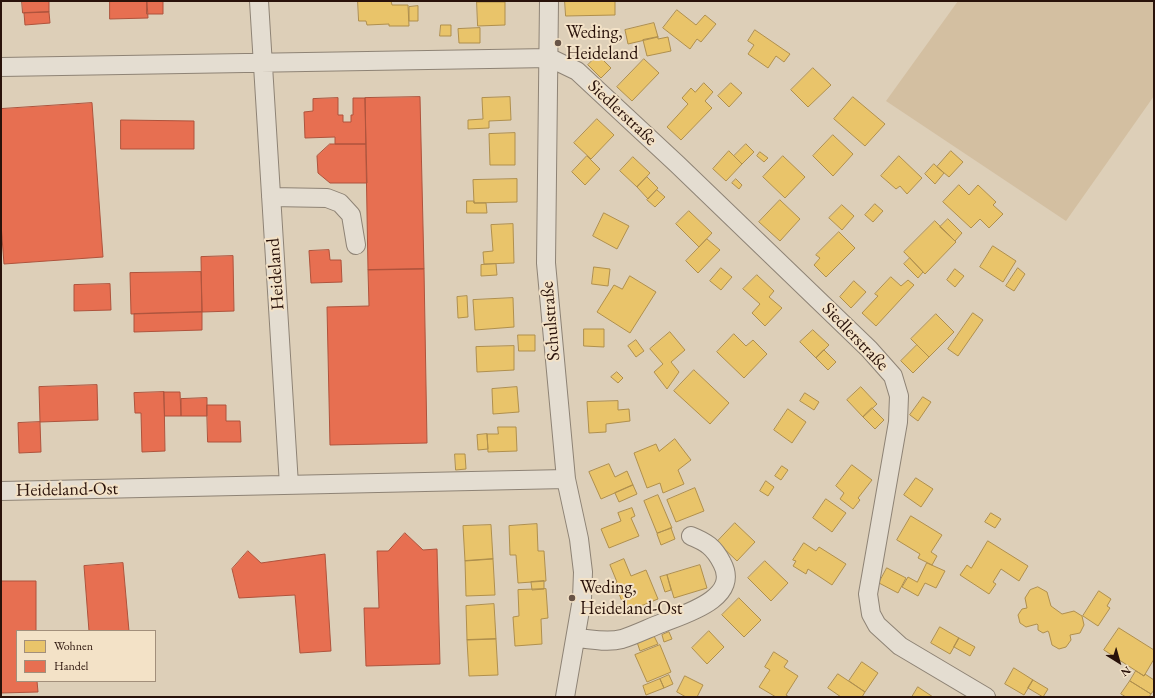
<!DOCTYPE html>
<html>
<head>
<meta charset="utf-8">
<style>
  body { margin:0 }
  #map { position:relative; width:1155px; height:698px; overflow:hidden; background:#ddcfb8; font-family:"EB Garamond",serif }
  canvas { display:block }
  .frame { position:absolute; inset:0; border:2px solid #29120a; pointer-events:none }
  .legend { position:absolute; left:16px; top:630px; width:140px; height:52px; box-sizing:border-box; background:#f3e2c7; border:1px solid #a28f7b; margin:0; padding:5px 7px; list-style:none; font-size:12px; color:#29120a }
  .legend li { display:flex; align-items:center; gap:8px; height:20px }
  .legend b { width:20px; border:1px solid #a28f7b }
  .north { position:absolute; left:1099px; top:642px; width:40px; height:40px; -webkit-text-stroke:3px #f3e2c7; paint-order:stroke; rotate:143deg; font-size:11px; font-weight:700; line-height:16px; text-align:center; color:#29120a }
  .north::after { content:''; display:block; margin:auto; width:14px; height:18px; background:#29120a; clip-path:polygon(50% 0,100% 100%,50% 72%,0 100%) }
</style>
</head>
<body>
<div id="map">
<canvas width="1155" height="698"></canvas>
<div class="frame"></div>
<ul class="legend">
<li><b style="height:11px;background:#e9c46a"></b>Wohnen</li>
<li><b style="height:11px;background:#e76f51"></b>Handel</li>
</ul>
<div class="north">N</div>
</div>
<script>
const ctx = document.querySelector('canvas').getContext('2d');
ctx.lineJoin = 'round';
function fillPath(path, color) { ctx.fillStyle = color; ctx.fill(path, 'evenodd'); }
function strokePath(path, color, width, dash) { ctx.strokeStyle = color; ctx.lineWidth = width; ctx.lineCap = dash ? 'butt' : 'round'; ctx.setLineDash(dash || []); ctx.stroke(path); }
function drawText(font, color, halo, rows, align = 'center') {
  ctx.font = font + ' "EB Garamond",serif'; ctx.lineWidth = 4; ctx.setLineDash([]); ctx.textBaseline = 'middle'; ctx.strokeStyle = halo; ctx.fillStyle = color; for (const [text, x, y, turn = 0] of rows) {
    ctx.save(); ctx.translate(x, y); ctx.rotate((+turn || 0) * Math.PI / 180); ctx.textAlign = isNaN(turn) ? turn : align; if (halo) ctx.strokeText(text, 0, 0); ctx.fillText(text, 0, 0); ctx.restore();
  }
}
const green = new Path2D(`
  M958,1H1154V96L1066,221L886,101Z`);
const homes = new Path2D(`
  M358,1H391L392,5H408L409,26H389V24L367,25L366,21H359Z
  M565,1H615V15L566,16Z
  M477,2H505V25L478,26Z
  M418,6V21H409V7Z
  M677,10L696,25L705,15L716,24L701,42L697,39L690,49L663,28Z
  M654,23L658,37L628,44L625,30Z
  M441,25H451V36H440Z
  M480,28V43H459L458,29Z
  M755,30L790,54L784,62L776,56L768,68L748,54L754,45L748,41Z
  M658,37V39L668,37L671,51L647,56L643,40Z
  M598,55L611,68L601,78L588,65Z
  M644,59L659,73L632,101L617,87Z
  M813,68L831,85L808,107L791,90Z
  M704,83L713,92L705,101L712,108L681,140L667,127L688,104L682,98L691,88L695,92Z
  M731,83L742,93L729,107L718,96Z
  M510,97L511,120L489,121V128L468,129V120L483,119L482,98Z
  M853,97L885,124L865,146L834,119Z
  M597,119L614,135L591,159L574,143Z
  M515,133V165H490L489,134Z
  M833,135L853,154L833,176L813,156Z
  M746,144L754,152L742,164L734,156Z
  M729,151L742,164L726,181L713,169Z
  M951,151L963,162L949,177L937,167Z
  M760,152L768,158L764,162L757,156Z
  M587,156L600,169L585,185L572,172Z
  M783,156L805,177L785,198L763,177Z
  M899,156L922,178L907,194L900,186L896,189L881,176Z
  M633,157L650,173L637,187L620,171Z
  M934,164L944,173L935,184L925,174Z
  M647,177L658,188L648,199L637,187Z
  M517,179V202L474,203L473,180Z
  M736,179L742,185L739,189L732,183Z
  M959,185L969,195L978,185L996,202L993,205L1003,214L989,228L980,219L971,228L943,202Z
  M657,190L665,197L655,207L647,200Z
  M780,200L800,219L780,241L759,222Z
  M467,201H474V203H486L487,213H467Z
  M875,204L883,211L873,222L865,215Z
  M842,205L854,216L842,230L829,218Z
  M689,211L712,233L699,247L676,224Z
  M604,213L629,226L617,249L593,236Z
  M948,219L962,233L955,241L940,227Z
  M935,221L956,242L925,274L904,252Z
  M513,224L514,263L484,264L483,252L493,251L491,225Z
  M839,232L855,248L826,277L814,265L820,258L816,255Z
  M707,239L720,250L698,273L686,261Z
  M993,246L1016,261L1003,282L980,267Z
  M910,258L923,272L918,278L904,264Z
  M496,264L497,275L481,276V265Z
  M594,267L610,269L608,286L592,284Z
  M721,268L732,277L721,290L710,281Z
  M1018,268L1025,274L1014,291L1006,286Z
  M955,269L964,276L955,287L947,280Z
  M757,275L774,291L769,297L782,308L765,326L752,313L760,304L743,289Z
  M630,276L656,292L630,333L597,312L614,285L622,289Z
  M891,277L901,286L908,280L914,285L876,326L862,313L878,296L875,294Z
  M854,281L866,292L851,308L840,297Z
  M467,296L468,317L458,318L457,297Z
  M513,298L514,327L475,330L473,300Z
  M973,313L983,320L958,356L948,349Z
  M936,314L954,332L929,357L911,339Z
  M584,329H604V347L584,346Z
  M813,330L829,345L816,358L800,342Z
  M670,332L685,350L671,362L679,372L667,389L654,372L663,364L650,349Z
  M734,334L746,346L753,340L767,354L744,378L717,352Z
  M518,335H535V351H519Z
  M636,340L644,351L636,357L628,346Z
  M917,345L929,357L913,373L901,361Z
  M514,346V370L477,372L476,347Z
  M824,350L836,362L828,370L816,358Z
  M694,370L729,403L710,424L674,391Z
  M617,372L623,378L618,383L611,377Z
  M517,387L519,412L493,414L492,389Z
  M861,387L877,404L863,417L847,400Z
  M805,393L819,402L814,410L800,401Z
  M923,397L931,402L918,421L910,415Z
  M618,401V410L629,409L630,421L606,424V432L589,433L587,402Z
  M872,408L884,420L875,429L863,417Z
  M788,409L806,422L792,443L774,430Z
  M498,427H516L517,451L488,452L487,434H498Z
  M487,434L488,449L478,450L477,435Z
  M675,439L691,460L678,470L684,484L663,493L660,483L647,488L634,453L656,444L659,451Z
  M455,454H465L466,469L456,470Z
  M609,464L615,477L627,471L633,485L601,499L589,472Z
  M852,465L872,480L858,498L860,500L853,509L840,499L844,493L836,486Z
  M782,466L788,470L781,480L775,476Z
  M916,478L933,489L921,507L904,495Z
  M766,481L774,487L768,496L760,491Z
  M633,485L637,494L619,502L615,493Z
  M695,488L704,511L676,522L667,500Z
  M658,495L672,528L657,533L644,501Z
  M826,499L846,513L832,532L813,518Z
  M632,508L635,516L631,518L639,536L609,548L601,529L621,521L618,513Z
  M991,513L1001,519L995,528L985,522Z
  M911,516L942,535L931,552L937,556L932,565L918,558L920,554L897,540Z
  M735,523L755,542L737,561L717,542Z
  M537,524L538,551H544L546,581L518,583L516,555H510L509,526Z
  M491,525L493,559L465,561L463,526Z
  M671,528L675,539L661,545L657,534Z
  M988,541L1028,566L1019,581L1001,569L993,582L996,584L989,594L960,575L967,565L971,568Z
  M804,543L816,551L819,547L846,564L832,585L808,569L806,574L793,566L796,561L793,560Z
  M493,559L495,595L466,596L465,561Z
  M624,559L631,576L646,570L658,599L626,612L615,583L617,582L610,565Z
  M765,561L788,583L771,601L748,578Z
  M927,563L945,571L936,588L925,583L918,596L902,587L908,577L917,582Z
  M700,565L707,588L674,598L667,575Z
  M887,568L906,578L898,593L879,583Z
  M667,575L671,590L665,592L660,577Z
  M544,581V589L532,590L531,582Z
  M1038,587L1047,592L1051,606L1062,614L1074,611L1082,616L1084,625L1080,633L1070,635L1071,640L1066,647L1059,649L1052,645L1049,633L1048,631L1043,633L1038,630V625L1037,624L1026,627L1020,623L1018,615L1022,609L1027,608L1025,598L1030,590Z
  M546,589L548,618L541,619L542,644L515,646L513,617L519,616L518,590Z
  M1099,591L1111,599L1107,606L1110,608L1098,626L1083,616Z
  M739,598L761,620L744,637L722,615Z
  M494,604L496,639L467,640L466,606Z
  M940,627L959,638L950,654L931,643Z
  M1119,628L1154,650V659L1144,676L1104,650Z
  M709,631L724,647L707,664L692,648Z
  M669,632L672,639L664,642L662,635Z
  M654,636L658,644L640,651L637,642Z
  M959,638L975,647L970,656L954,647Z
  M496,639L498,675L469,676L467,640Z
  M660,645L671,672L647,682L635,655Z
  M774,652L788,661L784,667L798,676L786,695L789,697H776L759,687L770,670L765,667Z
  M862,662L878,673L865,692L849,681Z
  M1014,668L1033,680L1024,695L1005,684Z
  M1136,671L1144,676L1145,674L1154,680V690L1151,694L1130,681Z
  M838,674L865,692L862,697H841L828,688Z
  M669,675L673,684L664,688L660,679Z
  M685,676L703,685L697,697H686L677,692Z
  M660,679L664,688L646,695L643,686Z
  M1033,680L1048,689L1043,697L1028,688Z
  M1130,681L1151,694L1149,697H1126L1121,694Z
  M918,687L933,697H912Z`);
const shops = new Path2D(`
  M22,1H49V12L23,13Z
  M110,1H147L148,18L110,19Z
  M147,1H163V14H147Z
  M49,12L50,23L25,25L24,13Z
  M420,97L424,269L368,270L365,98Z
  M338,98V115H343V122H351V115H353V98H365L366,144H335V137L305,138L304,112L313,111V99Z
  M92,103L103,257L4,264L1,224V109Z
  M121,120L194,121V149H121Z
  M330,144H366L367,183H330L318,173L317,156Z
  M329,250L330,260H341L342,282L311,283L309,251Z
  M233,256L234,311L202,312L201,257Z
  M424,269L427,443L330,445L327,307L369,306L368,270Z
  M201,272L202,312L131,314L130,273Z
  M110,284L111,310L74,311V285Z
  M202,312V330L134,332V314Z
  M97,385L98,420L40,422L39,387Z
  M164,392L165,451L142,452L141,413H135L134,393Z
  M164,392H180L181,416H165Z
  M207,398V416H181V399Z
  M207,405H226V421H240L241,442H208Z
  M40,422L41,452L19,453L18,423Z
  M405,533L423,550L437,549L440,664L366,666L364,608H379L377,551H388Z
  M248,551L261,563L325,554L331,651L300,653L295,595L239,598L232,569Z
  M123,563L129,631H89L84,566Z
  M1,581H36V631H17V681H37L38,692L1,693Z`);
const minor = new Path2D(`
  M259,1L289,485
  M549,1L546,263L566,479L579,539L583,572L582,599L565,697
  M1,67L550,58L577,71L677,164L869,349L893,376L899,396L898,422L868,594L871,614L877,625L900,646L986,697
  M271,197L327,198L340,203L351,215L356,245
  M1,491L566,479
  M576,638C591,639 607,643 622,639C635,635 649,628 662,623C685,614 741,598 722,563C714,547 706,542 691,536`);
const markers = [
  [558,43,4,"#685447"],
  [572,598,4,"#685447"]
];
const poiNames = [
  ["Weding,",566,33],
  ["Heideland",566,54],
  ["Weding,",580,588],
  ["Heideland-Ost",580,609]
];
const streetNames = [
  ["Siedlerstraße",622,113,43],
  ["Heideland",276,274,-94],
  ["Schulstraße",551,321,-95],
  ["Siedlerstraße",855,337,46],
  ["Heideland-Ost",67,490,-1]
];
fillPath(green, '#d3bfa1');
fillPath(homes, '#e9c46a');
strokePath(homes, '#af8f4d', 1);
fillPath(shops, '#e76f51');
strokePath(shops, '#ae533c', 1);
strokePath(minor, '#8e8375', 20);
strokePath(minor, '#e4ddd1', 18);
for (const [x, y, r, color] of markers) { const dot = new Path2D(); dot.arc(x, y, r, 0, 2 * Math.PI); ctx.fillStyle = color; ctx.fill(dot); strokePath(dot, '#f3e2c7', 1.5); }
drawText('18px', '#29120a', '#f3e2c7', poiNames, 'left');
drawText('18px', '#29120a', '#f3e2c7', streetNames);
</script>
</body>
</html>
